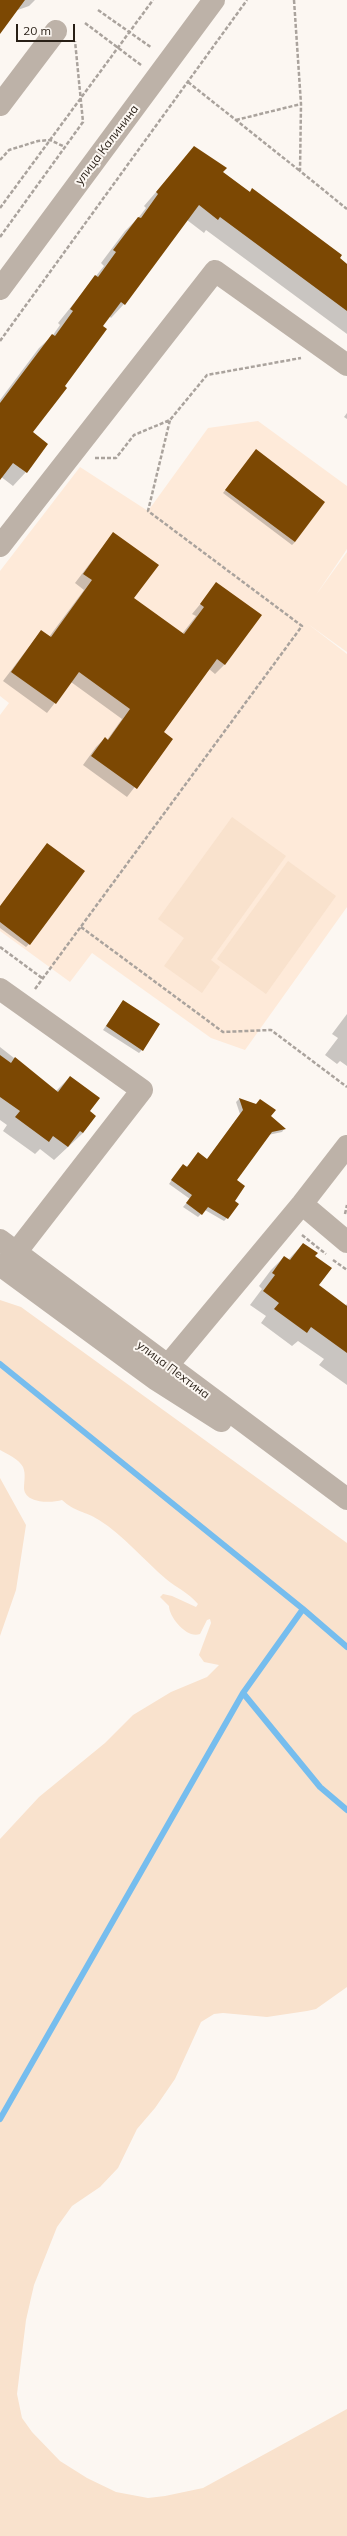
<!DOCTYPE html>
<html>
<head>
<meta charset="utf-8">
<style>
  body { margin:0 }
  #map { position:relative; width:347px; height:2536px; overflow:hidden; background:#fcf7f2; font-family:Mulish,sans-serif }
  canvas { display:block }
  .scale { position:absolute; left:16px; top:24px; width:59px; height:18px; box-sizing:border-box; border:2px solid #281f16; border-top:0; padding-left:5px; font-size:12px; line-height:14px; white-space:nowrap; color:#281f16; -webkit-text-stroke:3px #fcf7f2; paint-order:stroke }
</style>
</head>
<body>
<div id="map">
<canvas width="347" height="2536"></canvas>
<div class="scale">20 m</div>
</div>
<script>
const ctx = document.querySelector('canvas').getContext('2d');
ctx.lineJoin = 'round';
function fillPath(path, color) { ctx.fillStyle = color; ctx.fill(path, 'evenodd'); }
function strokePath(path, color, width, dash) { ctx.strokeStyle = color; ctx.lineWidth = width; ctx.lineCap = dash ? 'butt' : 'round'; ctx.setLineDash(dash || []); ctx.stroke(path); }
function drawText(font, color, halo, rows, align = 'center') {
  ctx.font = font + ' Mulish,sans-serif'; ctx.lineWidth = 4; ctx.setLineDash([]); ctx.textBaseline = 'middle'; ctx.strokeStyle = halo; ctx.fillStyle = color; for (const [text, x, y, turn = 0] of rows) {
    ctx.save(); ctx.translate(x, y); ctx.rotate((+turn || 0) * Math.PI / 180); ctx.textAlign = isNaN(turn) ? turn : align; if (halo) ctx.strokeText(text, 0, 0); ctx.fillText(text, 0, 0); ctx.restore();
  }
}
const built = new Path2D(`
  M258,421L347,486V549L316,595L347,552V652L308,624L347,654V907L245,1050L211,1038L92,953L70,982L0,931V715L9,703L0,696V571L80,467L148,511L208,428Z`);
const green = new Path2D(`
  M232,817L286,856L211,960L220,967L202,993L164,966L184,938L158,919Z
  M288,861L336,896L266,994L217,959Z
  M0,1300L21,1307L347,1543V1987L316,2009L307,2011L267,2017L223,2013L214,2014L201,2022L175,2079L155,2108L137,2129L118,2168L100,2187L72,2206L57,2227L34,2285L26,2320L17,2394L22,2418L32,2432L60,2461L87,2478L116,2492L148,2498L165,2496L203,2488L347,2409V2536H0V1839L39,1797L105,1743L133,1715L171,1692L207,1677L219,1665L204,1662L199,1655L211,1623L210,1619L207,1620L200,1634C187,1639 169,1617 169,1606L160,1597L163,1594L172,1596L196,1607L198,1604C189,1593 177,1588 166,1579C145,1561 123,1535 99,1520C85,1511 75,1512 62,1500C52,1503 26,1504 24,1489C24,1481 26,1474 23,1467C19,1459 7,1454 0,1450Z
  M0,1478L26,1525L16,1590L0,1636Z`);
const shadow = new Path2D(`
  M0,0H35L29,6L15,11L0,32Z
  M194,148L222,172L249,192L252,190L347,264V334L206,230L204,233L187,220L124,304L111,318L109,316L31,433L26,472L13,486L0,476V400L39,348L53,335L60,325L58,323L104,266L101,263L125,231L139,217L146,208L144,206Z
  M347,413V419L344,417Z
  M253,454L295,542L292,545L223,493Z
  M113,533L133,598L182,634L196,616L192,614L217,584L260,615L224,665L215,674L209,669L163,732L172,739L127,797L83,765L96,747L105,738L107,740L122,719L71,682L47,713L3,681L41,631L49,637L84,590L75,583Z
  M0,906L29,944L26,947L0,928Z
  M123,1001L142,1050L139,1053L103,1030Z
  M347,1014V1066L340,1061L337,1064L325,1055L338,1038L332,1034Z
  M0,1047L56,1091L70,1077L89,1111L83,1133L54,1160L40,1149L35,1154L3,1131L7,1125L0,1120Z
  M239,1099L256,1104L284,1129L282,1132L268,1135L235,1180L233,1201L227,1218L224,1221L205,1210L198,1217L183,1207L190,1199L169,1184L180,1168L207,1160L240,1114L236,1102Z
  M303,1244L314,1257L318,1285L345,1306L347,1304V1385L319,1365L324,1359L298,1341L292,1346L261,1323L266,1316L250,1305L262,1289L259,1286L271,1270L284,1257L288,1260Z`);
const stream = new Path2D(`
  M0,1364L303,1609L347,1647
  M303,1609L243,1693L320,1787L347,1810
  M0,2119L243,1693`);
const building = new Path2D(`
  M0,0H25L0,34Z
  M194,146L227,168L223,172L250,192L252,188L342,255L340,258L347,264V311L220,217L218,220L199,205L125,305L121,302L103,326L107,329L65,386L67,388L33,432L48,444L27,473L13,463L0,480V403L52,334L55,336L73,311L70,309L95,275L98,277L116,252L113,250L138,217L141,218L158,194L156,192Z
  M256,449L325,502L295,542L225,490Z
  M113,532L159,565L134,598L184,634L204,607L200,604L216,582L262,615L225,665L217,659L164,732L173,739L137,789L91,756L105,737L108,740L130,709L79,672L56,704L11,672L41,630L51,637L92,580L83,574Z
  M47,843L85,871L30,945L0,922V906Z
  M123,1000L160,1024L143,1051L106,1026Z
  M0,1055L11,1063L15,1057L58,1092L70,1076L100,1098L90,1111L96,1116L83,1133L80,1131L68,1147L53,1136L49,1142L15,1117L20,1111L0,1097Z
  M239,1098L256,1104L260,1099L276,1110L271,1116L286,1129L272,1132L237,1180L245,1186L235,1201L239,1204L228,1219L208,1207L202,1215L186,1203L192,1195L171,1180L183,1164L187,1167L198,1152L207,1159L243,1110Z
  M303,1243L318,1253L315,1256L332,1268L319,1285L347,1306V1353L311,1327L307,1333L274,1309L279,1303L263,1291L275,1275L272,1273L284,1256L290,1260Z`);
const path = new Path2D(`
  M294,0L301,104L300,171L347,209
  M98,10L152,48
  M85,23L141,65
  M188,82L300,171
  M236,120L301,104
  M0,160L9,150L38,141L50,140L65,147
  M0,208L153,0
  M0,237L83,122L75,41
  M0,341L247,0
  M95,458H116L134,435L170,420L207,375L301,358
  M81,927L223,1032L271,1030L347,1087
  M0,947L42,978
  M35,989L302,626L148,511L170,420
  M345,1214L347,1205
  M302,1235L326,1254
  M333,1260L347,1270`);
const minor = new Path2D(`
  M0,105L56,31
  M0,289L214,0
  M0,546L215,271L347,365
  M0,989L142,1090L7,1264
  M302,1204L347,1242
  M0,1240L347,1499
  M0,1265L155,1379L221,1421
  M158,1377L302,1204L347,1146`);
const streetNames = [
  ["улица Калинина",107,145,-53],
  ["улица Пехтина",173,1370,37]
];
fillPath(built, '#feead9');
fillPath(green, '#f9e2cd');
fillPath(shadow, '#0003');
strokePath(stream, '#76bdee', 6);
fillPath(building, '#7c4803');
strokePath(path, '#aaa39d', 2.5, [4, 2]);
strokePath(minor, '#bdb2a8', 22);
drawText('12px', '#281f16', '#fcf7f2', streetNames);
</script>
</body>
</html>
